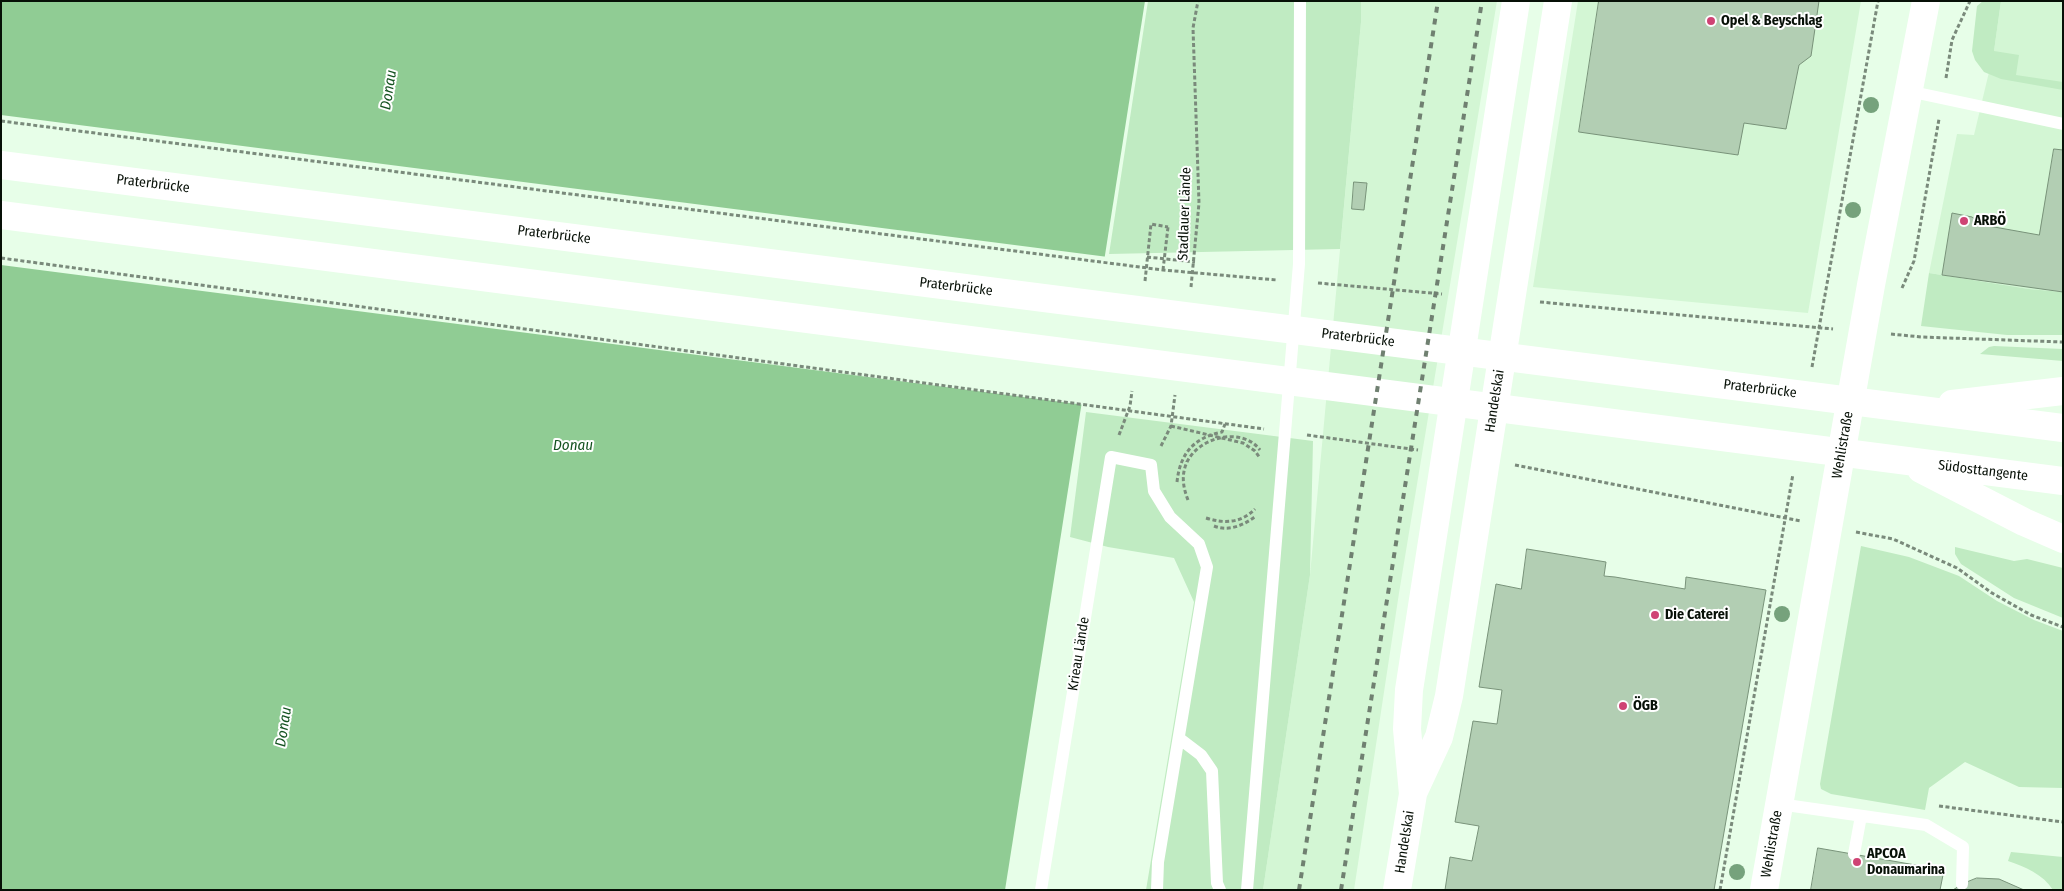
<!DOCTYPE html>
<html>
<head>
<meta charset="utf-8">
<style>
  body { margin:0 }
  #map { position:relative; width:2064px; height:891px; overflow:hidden; background:#e7fee8; font-family:"Fira Sans Condensed",sans-serif }
  canvas { display:block }
  .frame { position:absolute; inset:0; border:2px solid #071007; pointer-events:none }
</style>
</head>
<body>
<div id="map">
<canvas width="2064" height="891"></canvas>
<div class="frame"></div>
</div>
<script>
const ctx = document.querySelector('canvas').getContext('2d');
ctx.lineJoin = 'round';
function fillPath(path, color) { ctx.fillStyle = color; ctx.fill(path, 'evenodd'); }
function strokePath(path, color, width, dash) { ctx.strokeStyle = color; ctx.lineWidth = width; ctx.lineCap = dash ? 'butt' : 'round'; ctx.setLineDash(dash || []); ctx.stroke(path); }
function drawText(font, color, halo, rows, align = 'center') {
  ctx.font = font + ' "Fira Sans Condensed",sans-serif'; ctx.lineWidth = 4; ctx.setLineDash([]); ctx.textBaseline = 'middle'; ctx.strokeStyle = halo; ctx.fillStyle = color; for (const [text, x, y, turn = 0] of rows) {
    ctx.save(); ctx.translate(x, y); ctx.rotate((+turn || 0) * Math.PI / 180); ctx.textAlign = isNaN(turn) ? turn : align; if (halo) ctx.strokeText(text, 0, 0); ctx.fillText(text, 0, 0); ctx.restore();
  }
}
const built = new Path2D(`
  M1361,1H1497L1399,593L1354,890H1263L1310,575L1361,22Z
  M1578,1H1861L1808,313L1533,287Z
  M2001,1H2063V292L2029,289L1929,273L1957,134L1974,135L1994,51Z`);
const green = new Path2D(`
  M1148,1H1361V22L1340,249L1109,254Z
  M1983,1H2001L1994,51L2019,55L2016,75L2063,82V90L2001,79L1984,72L1975,60L1972,51L1977,6Z
  M1929,273L2029,289L2063,292V335H2007L1921,326Z
  M1994,346L2063,349V361L1980,354L1989,347Z
  M1086,412L1313,441L1310,575L1263,890H1146L1194,602L1174,558L1108,547L1070,537Z
  M1861,546L1909,557L1959,576L1997,601L2034,620L2063,631V788L2019,787L1965,762L1929,788L1925,810L1831,794L1821,789L1820,784Z
  M1955,547L2014,561L2027,559L2063,568V618L2014,598L1961,564L1955,554Z
  M2011,852L2063,857V890H2053C2043,874 2025,867 2008,861Z`);
const water = new Path2D(`
  M1,1H1145L1005,890H1Z`);
const pier = new Path2D(`
  M1,115L1108,257L1085,405L1,265Z`);
const building = new Path2D(`
  M1599,1H1819L1811,56L1799,65L1786,129L1744,123L1738,155L1579,132Z
  M2054,149L2063,150V292L1942,275L1952,213L1972,217L1983,225L2039,235Z
  M1354,182L1367,183L1364,210L1352,209Z
  M1527,549L1606,562L1604,576L1615,577L1685,589L1686,577L1766,590L1714,890H1445L1450,857L1472,861L1479,826L1455,822L1473,721L1497,724L1502,690L1479,687L1496,584L1521,589Z
  M1818,848L1944,870L1940,890H1811Z
  M1977,878L1999,879L2024,890H1953L1962,884Z`);
const path = new Path2D(`
  M1946,78L1952,40L1970,1
  M1,121L1163,270L1277,280
  M1147,257L1195,262
  M1,258L1264,429
  M1163,270L1168,227
  M1145,281L1151,224L1168,227
  M1318,283L1442,294
  M1191,287L1199,203L1193,28L1198,1
  M1902,288L1914,261L1939,119
  M1540,302L1833,329
  M1891,334L1921,337L2063,342
  M1812,367L1878,1
  M1171,426L1243,443L1255,451L1260,458
  M1119,435L1130,406L1132,391
  M1307,435L1418,450
  M1161,446L1171,426L1175,395
  M1515,465L1801,521
  M1177,482C1180,454 1193,438 1222,432L1225,424
  M1188,500C1183,487 1181,475 1187,462C1199,437 1242,426 1260,450
  M1206,518C1225,524 1241,523 1255,509
  M1214,526C1229,532 1244,525 1256,516
  M1856,532L1893,539L1957,568L1992,593L2031,615L2063,627
  M1939,806L2063,822
  M1720,890L1793,474`);
const lane = new Path2D(`
  M1908,91L2063,124
  M1180,739L1201,755L1212,771L1217,883L1220,890
  M1779,804L1926,825L1963,847L1962,884
  M1854,854L1861,816
  M1041,890L1111,457L1151,465L1154,491L1170,517L1199,544L1207,567L1158,862L1157,890
  M1247,890L1299,264L1300,1`);
const secondary = new Path2D(`
  M1764,890L1871,285L1926,1`);
const primary = new Path2D(`
  M1413,793L1439,737L1449,696L1558,1
  M1397,890L1413,794L1407,729L1409,690L1516,1`);
const highway = new Path2D(`
  M1,165L2063,428
  M1,215L2063,481
  M1952,404L2063,391
  M1921,469L2024,522L2063,539`);
const rail = new Path2D(`
  M1299,890L1438,1
  M1341,890L1482,1`);
const trees = [
  [1871,105],
  [1853,210],
  [1782,614],
  [1737,872]
];
const markers = [
  [1711,21,5,"#cf4374"],
  [1964,221,5,"#cf4374"],
  [1655,615,5,"#cf4374"],
  [1623,706,5,"#cf4374"],
  [1857,862,5,"#cf4374"]
];
const poiNames = [
  ["Opel & Beyschlag",1721,21],
  ["ARBÖ",1974,221],
  ["Die Caterei",1665,615],
  ["ÖGB",1633,706],
  ["APCOA",1867,854],
  ["Donaumarina",1867,870]
];
const streetNames = [
  ["Praterbrücke",153,184,7],
  ["Stadlauer Lände",1185,214,-88],
  ["Praterbrücke",554,235,7],
  ["Praterbrücke",956,287,7],
  ["Praterbrücke",1358,338,7],
  ["Praterbrücke",1760,389,7],
  ["Handelskai",1495,401,-81],
  ["Wehlistraße",1843,445,-80],
  ["Südosttangente",1983,471,7],
  ["Krieau Lände",1079,654,-81],
  ["Handelskai",1405,842,-81],
  ["Wehlistraße",1772,844,-80]
];
const waterNames = [
  ["Donau",389,90,-81],
  ["Donau",573,446],
  ["Donau",284,727,-81]
];
fillPath(built, '#d3f6d4');
fillPath(green, '#c0ebc2');
fillPath(water, '#90cc94');
fillPath(pier, '#e7fee8');
fillPath(building, '#b2ceb3');
strokePath(building, '#79937a', 1);
strokePath(path, '#7a8a7b', 3, [4, 2.5]);
strokePath(lane, '#fff', 12);
strokePath(secondary, '#fff', 28);
strokePath(primary, '#fff', 28);
strokePath(highway, '#fff', 28);
strokePath(rail, '#708071', 4, [6, 6]);
ctx.fillStyle = '#76a27c';
for (const [x, y] of trees) { ctx.beginPath(); ctx.arc(x, y, 8, 0, 2 * Math.PI); ctx.fill(); }
for (const [x, y, r, color] of markers) { const dot = new Path2D(); dot.arc(x, y, r, 0, 2 * Math.PI); ctx.fillStyle = color; ctx.fill(dot); strokePath(dot, '#fff', 2); }
drawText('bold 14px', '#071007', '#fff', poiNames, 'left');
drawText('14px', '#071007', '#fff', streetNames);
drawText('italic 15px', '#145320', '#fff', waterNames);
</script>
</body>
</html>
